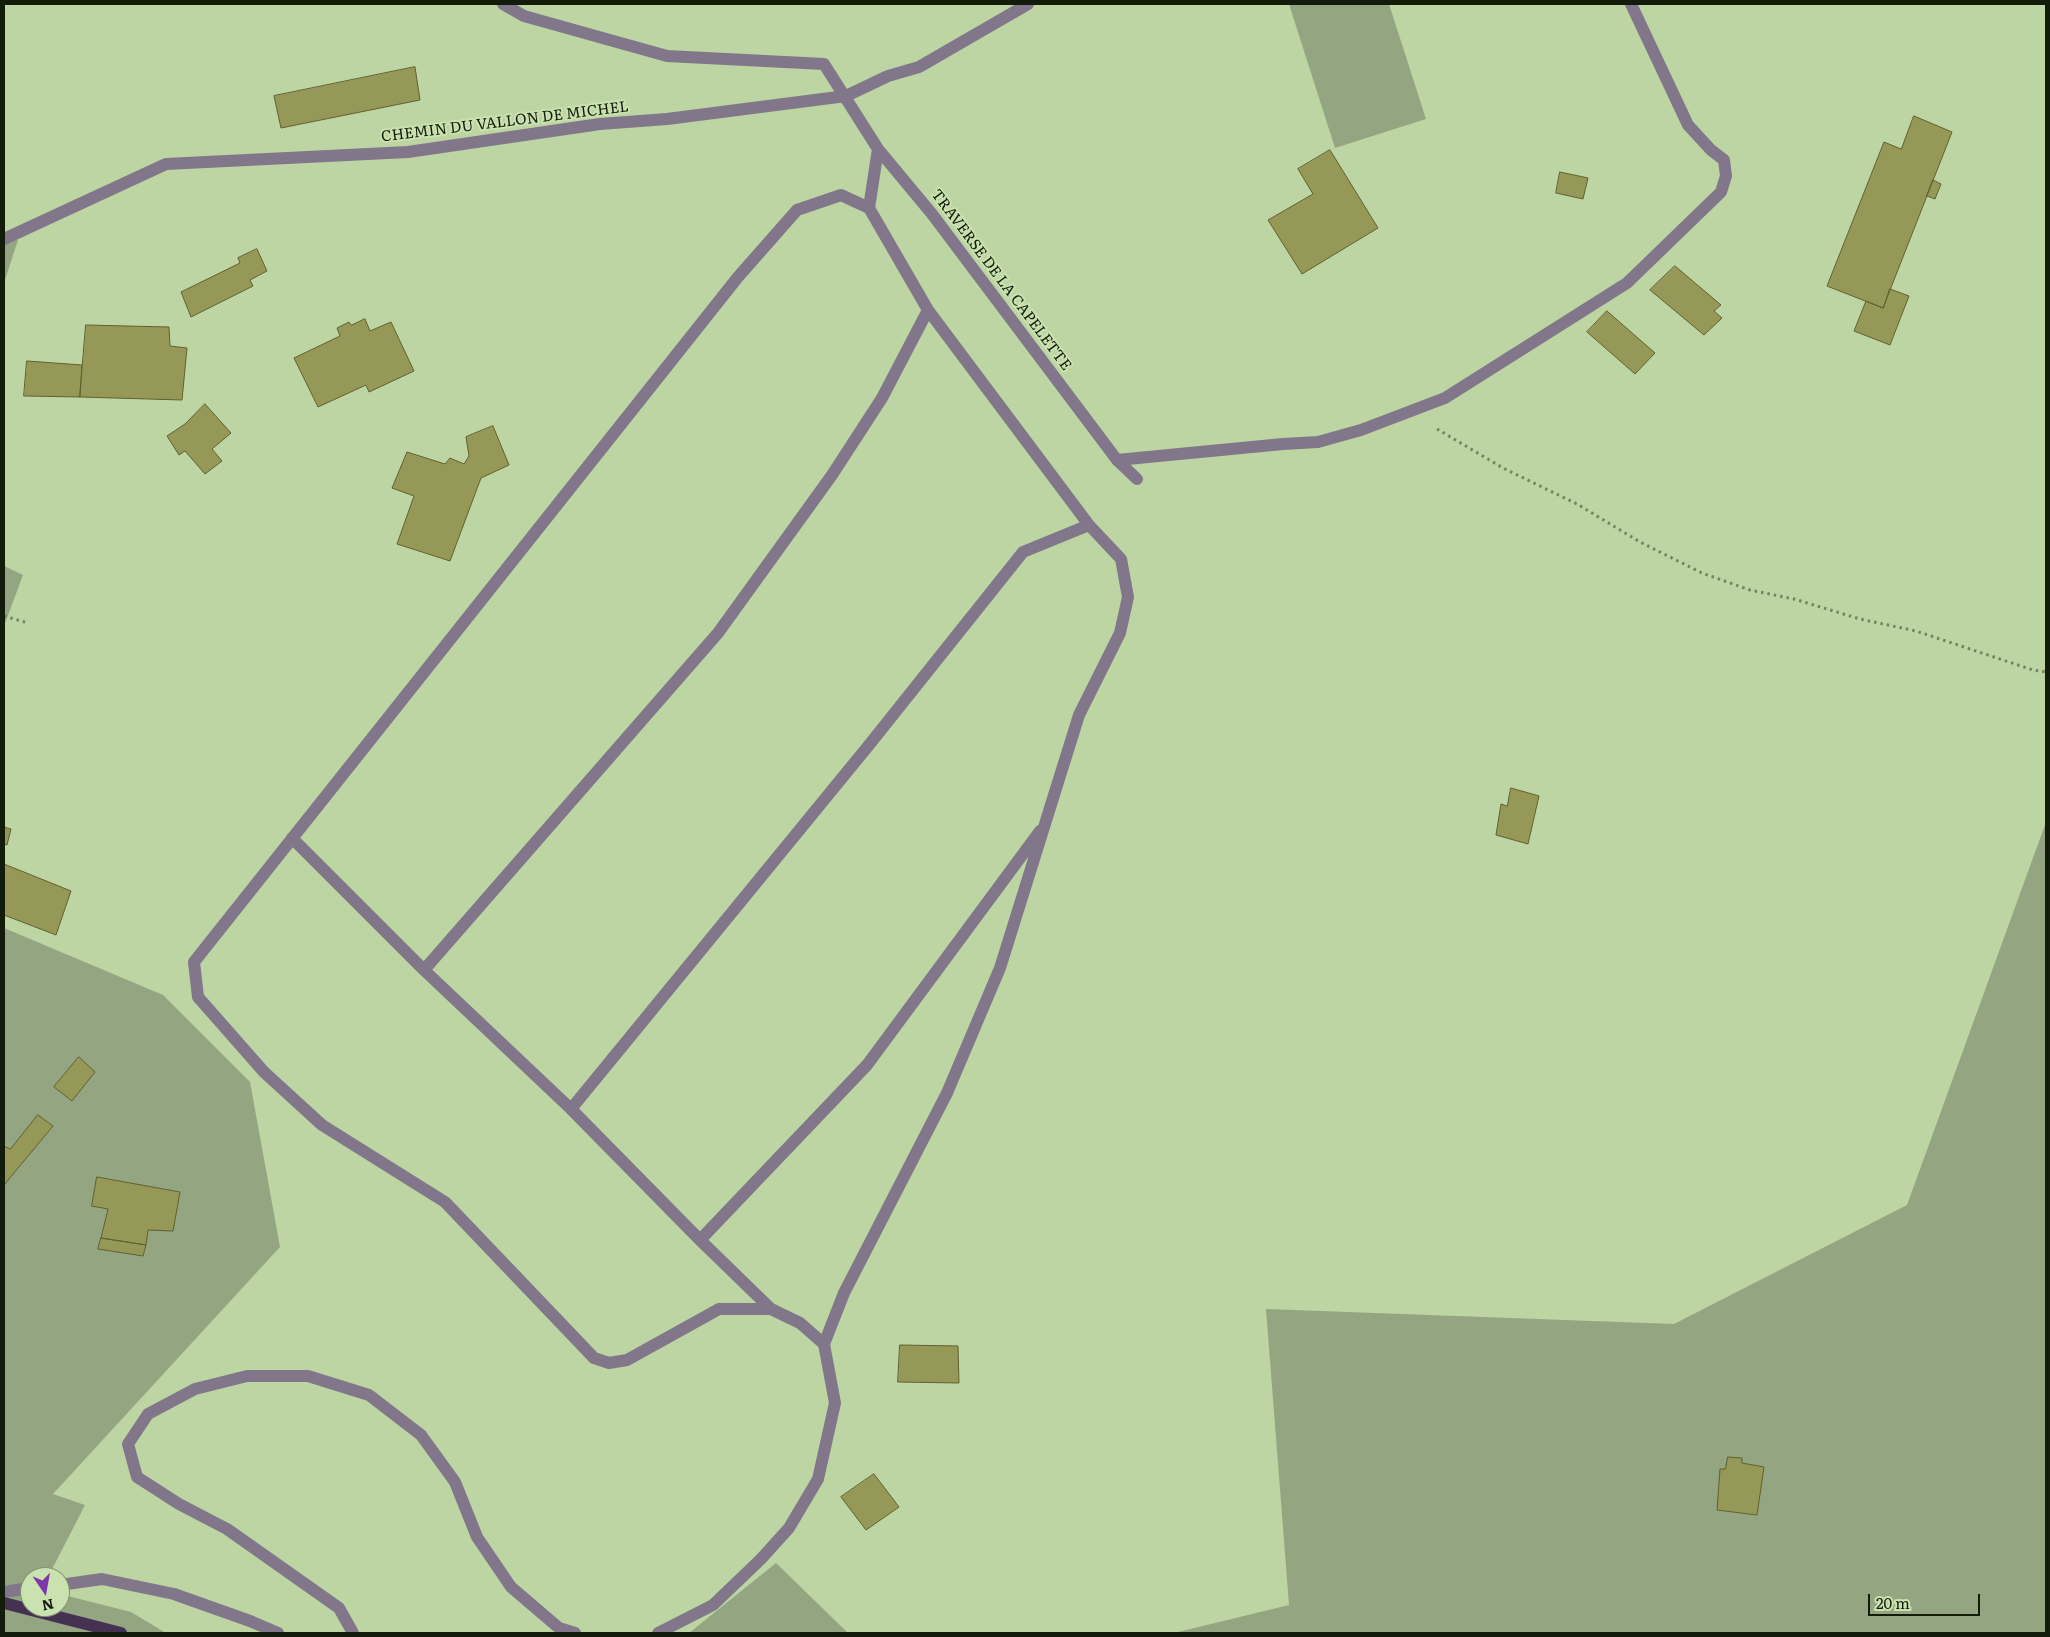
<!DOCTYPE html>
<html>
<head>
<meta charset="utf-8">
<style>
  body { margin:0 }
  #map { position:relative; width:2050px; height:1637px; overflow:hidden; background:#bcd5a3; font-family:Literata,serif }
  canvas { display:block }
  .frame { position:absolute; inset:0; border:5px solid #131c0a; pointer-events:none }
  .north { position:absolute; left:20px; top:1567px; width:50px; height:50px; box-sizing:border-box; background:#c9e2b0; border:1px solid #80936e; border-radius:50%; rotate:168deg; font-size:14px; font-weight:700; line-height:20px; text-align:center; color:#131c0a }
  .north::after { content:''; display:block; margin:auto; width:18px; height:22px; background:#7e37aa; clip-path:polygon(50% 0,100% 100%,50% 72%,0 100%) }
  .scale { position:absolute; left:1868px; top:1594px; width:112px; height:22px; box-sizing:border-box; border:2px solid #131c0a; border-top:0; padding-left:6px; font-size:15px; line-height:18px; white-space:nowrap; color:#131c0a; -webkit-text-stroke:4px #c9e2b0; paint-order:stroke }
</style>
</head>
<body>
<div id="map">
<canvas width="2050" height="1637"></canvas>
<div class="frame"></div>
<div class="north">N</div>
<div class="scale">20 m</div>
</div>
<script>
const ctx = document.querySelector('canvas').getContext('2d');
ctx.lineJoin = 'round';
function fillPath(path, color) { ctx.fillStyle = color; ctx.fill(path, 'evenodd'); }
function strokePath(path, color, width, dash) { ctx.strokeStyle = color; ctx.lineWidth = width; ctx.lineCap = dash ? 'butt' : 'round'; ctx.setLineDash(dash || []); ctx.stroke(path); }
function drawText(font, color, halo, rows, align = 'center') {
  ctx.font = font + ' Literata,serif'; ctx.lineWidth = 4; ctx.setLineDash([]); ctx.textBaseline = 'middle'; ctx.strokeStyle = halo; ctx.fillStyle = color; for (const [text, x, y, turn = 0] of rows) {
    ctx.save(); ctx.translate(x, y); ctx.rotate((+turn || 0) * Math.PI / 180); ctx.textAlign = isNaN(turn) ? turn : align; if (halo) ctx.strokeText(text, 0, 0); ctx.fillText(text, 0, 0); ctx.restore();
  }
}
const green = new Path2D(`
  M1289,4H1389L1426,119L1335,148Z
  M4,240H18L4,283Z
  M4,566L23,575L4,626Z
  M2046,822V1633H1174L1289,1605L1266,1309L1674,1324L1907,1205Z
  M4,928L163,995L250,1082L280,1247L53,1494L85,1505L48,1577H30V1607H60V1594L131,1612L166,1633H4Z
  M776,1563L848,1633H689Z`);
const building = new Path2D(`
  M415,67L420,100L281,128L274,96Z
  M1914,116L1952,132L1883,308L1827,286L1884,142L1901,149Z
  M1330,150L1378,228L1302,274L1268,220L1313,194L1298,169Z
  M1560,172L1588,178L1583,199L1556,193Z
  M1933,180L1941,184L1935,199L1927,196Z
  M257,249L267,271L250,280L253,286L191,317L181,292L240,263L238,258Z
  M1675,266L1721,305L1714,311L1722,318L1704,335L1650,290Z
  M1890,289L1909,296L1890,345L1854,331L1866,301L1883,308Z
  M1607,311L1655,353L1635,374L1587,332Z
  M365,319L370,331L391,322L414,371L369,392L366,385L318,407L294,358L340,336L337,328L349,322L351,325Z
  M86,325L169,327L170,346L187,348L182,400L80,397Z
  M27,361L82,365L80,397L24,396Z
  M205,404L231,433L212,449L222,461L205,474L185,451L179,455L167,436L185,424Z
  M493,426L509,465L481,478L450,561L397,544L414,496L392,488L407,452L445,464L450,458L464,464L469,456L466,437Z
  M1511,788L1539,796L1528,844L1496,835L1501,804L1507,806Z
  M4,827L11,829L7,845L4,844Z
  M4,864L71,891L56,935L4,915Z
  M79,1057L95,1072L72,1101L54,1087Z
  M38,1115L53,1126L4,1185V1146L10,1149Z
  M97,1177L180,1192L173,1231L148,1230L146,1245L101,1238L108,1209L92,1206Z
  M101,1238L146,1245L143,1256L98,1249Z
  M900,1345L958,1346L959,1383L898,1382Z
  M1728,1457L1742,1458V1463L1764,1467L1757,1515L1717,1510L1720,1469H1725Z
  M874,1474L899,1507L866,1530L841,1497Z`);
const path = new Path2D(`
  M1437,429L1503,468L1577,504L1640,542L1702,573L1750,590L1794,599L1860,619L1916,631L2033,670L2046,672
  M4,616L28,623`);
const minor = new Path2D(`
  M503,4L524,16L667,56L824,64L878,149L932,214L1117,460L1137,479
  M869,208L878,149
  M4,239L166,164L408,152L600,124L667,119L846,96L888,76L919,67L1028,4
  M1117,460L1283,444L1318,442L1361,430L1445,398L1627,283L1721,192L1726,176L1724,160L1711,150L1688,125L1631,4
  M292,838L424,970L571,1109L700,1240L771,1309
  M424,970L718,633L832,475L882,398L928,310
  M571,1109L869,745L1023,552L1089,525
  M700,1240L867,1065L1040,831
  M60,1585L102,1579L174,1594L250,1621L278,1633
  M4,1592L30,1588
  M353,1633L339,1608L227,1529L179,1504L137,1477L128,1444L148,1414L195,1389L247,1376H308L369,1395L421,1435L455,1482L477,1537L511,1587L559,1628L575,1633
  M658,1633L713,1605L761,1559L789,1528L818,1479L835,1403L824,1344L844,1293L947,1093L1000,968L1079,715L1120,633L1128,597L1121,559L1089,525L928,310L869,208L841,195L797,210L738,277L194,962L198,997L264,1072L322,1125L445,1202L594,1358L609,1363L627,1360L719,1309H771L800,1323L824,1344`);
const major = new Path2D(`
  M4,1603L121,1633`);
const streetNames = [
  ["CHEMIN DU VALLON DE MICHEL",505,122,-7],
  ["TRAVERSE DE LA CAPELETTE",1001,280,53]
];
fillPath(green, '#94a582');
fillPath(building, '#969858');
strokePath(building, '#60612e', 1);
strokePath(path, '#728460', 3, [2.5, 4]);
strokePath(minor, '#81768a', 12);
strokePath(major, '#453253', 12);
drawText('15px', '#131c0a', '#c9e2b0', streetNames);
</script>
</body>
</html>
